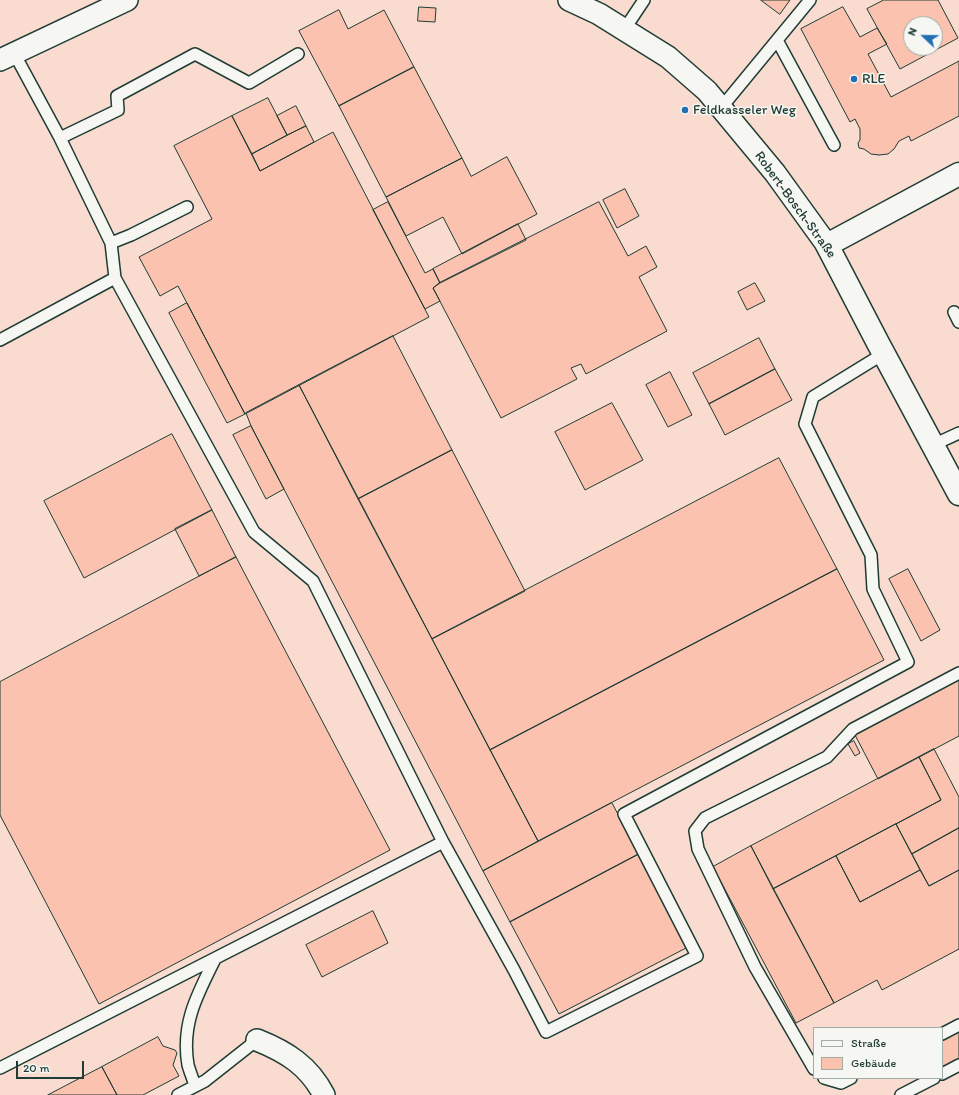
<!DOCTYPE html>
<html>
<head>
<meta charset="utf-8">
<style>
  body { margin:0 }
  #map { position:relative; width:959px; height:1095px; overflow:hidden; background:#f8e6de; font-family:Itim,sans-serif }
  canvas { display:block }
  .legend { position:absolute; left:813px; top:1027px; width:130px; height:52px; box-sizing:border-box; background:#f6f6f2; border:1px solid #a0aca6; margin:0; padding:5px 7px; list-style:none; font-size:12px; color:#1f3d34 }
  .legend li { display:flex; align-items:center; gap:8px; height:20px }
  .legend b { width:20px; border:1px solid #a0aca6 }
  .north { position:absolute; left:903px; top:16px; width:40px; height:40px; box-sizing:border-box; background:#f6f6f2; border:1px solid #a0aca6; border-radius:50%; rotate:292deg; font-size:11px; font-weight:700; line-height:16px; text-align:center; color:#1f3d34 }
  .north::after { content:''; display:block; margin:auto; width:14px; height:18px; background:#1f6fb2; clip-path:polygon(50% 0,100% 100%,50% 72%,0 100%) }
  .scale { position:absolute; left:16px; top:1061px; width:68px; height:18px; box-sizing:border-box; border:2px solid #1f3d34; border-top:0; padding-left:5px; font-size:12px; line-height:14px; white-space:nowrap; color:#1f3d34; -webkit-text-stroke:3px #f6f6f2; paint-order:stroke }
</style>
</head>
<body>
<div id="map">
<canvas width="959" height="1095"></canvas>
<ul class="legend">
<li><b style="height:5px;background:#f6f6f2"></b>Straße</li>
<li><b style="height:11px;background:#fbc2b0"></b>Gebäude</li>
</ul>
<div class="north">N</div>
<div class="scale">20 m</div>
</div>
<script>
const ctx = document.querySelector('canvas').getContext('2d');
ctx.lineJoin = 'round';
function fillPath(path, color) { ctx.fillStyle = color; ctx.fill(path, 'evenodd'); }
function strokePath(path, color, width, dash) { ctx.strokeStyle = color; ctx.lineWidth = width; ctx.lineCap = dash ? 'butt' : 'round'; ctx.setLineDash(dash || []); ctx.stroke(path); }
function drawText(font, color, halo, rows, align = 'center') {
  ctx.font = font + ' Itim,sans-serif'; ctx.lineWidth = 3; ctx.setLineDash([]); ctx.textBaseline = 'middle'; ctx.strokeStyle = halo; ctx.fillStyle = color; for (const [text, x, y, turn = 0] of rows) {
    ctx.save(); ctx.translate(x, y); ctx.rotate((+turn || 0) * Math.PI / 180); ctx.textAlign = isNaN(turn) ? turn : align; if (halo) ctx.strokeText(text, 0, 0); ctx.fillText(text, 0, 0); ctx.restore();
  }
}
const built = new Path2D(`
  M0,0H959V1095H0ZM911,24H935V48H911ZM814,1028H942V1078H814Z`);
const building = new Path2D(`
  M761,0H790L780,14Z
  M884,0H938L958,38L900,69L867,9ZM911,24H935V48H911Z
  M419,7L436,8L435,22L418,21Z
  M843,7L860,37L877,28L887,44L868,54L891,97L959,61V116L911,141L909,136L899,141L894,149L888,154L879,155L871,154L864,149L859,148L858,143L860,140V129L855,119L850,122L801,29Z
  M339,10L348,29L384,10L414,67L339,106L299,31Z
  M414,67L462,158L386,197L339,106Z
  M268,98L287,135L252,154L232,116Z
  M296,106L306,126L287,135L277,116Z
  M232,116L260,171L333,132L429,317L245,414L178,286L160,296L139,257L212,219L174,146Z
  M306,126L314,142L260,171L252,154Z
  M507,157L537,214L462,254L443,217L406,236L386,197L462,158L471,176Z
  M625,189L639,216L617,228L603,200Z
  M388,202L425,273L433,269L440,283L433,288L440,301L425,309L373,210Z
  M599,202L628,256L646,246L657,267L639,277L667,331L586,374L581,364L571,368L577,379L501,418L433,288L439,283Z
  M518,224L526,240L440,283L433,269Z
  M755,283L765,301L747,310L738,292Z
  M187,303L245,414L227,423L169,313Z
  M393,336L452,450L358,499L299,385Z
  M759,338L775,369L709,404L693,373Z
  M775,369L792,400L725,435L709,404Z
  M670,372L692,415L668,427L646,385Z
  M299,385L538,841L483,871L251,426L246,413Z
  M612,403L643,460L585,490L555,432Z
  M251,426L284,489L266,499L233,435Z
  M172,434L212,510L84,578L44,501Z
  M452,450L525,591L432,639L358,499Z
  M779,458L837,569L490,750L432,639Z
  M212,510L236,557L199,576L175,529Z
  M236,557L390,850L99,1004L0,815V682Z
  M837,569L884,660L538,841L490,750Z
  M908,569L940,630L921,641L889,579Z
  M959,680V736L878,779L855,735Z
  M854,741L860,753L855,756L848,744Z
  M934,749L959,797V828L912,854L896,824L941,800L919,757Z
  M919,757L941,800L773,889L751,846Z
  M612,803L639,854L510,922L483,871Z
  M896,824L920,870L860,902L836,856Z
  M959,828V870L929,886L912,854Z
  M751,846L834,1003L796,1023L713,867Z
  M639,854L688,947L559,1014L510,922Z
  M836,856L860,902L920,870L929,886L959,870V949L882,990L877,980L834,1003L773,889Z
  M373,911L388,943L322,977L306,945Z
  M959,1032V1059L942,1068V1041Z
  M158,1037L163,1046L175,1050L177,1053L173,1065L179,1076L143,1095H117L102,1067Z
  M102,1067L117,1095H48Z`);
const lane = new Path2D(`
  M624,30L644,0
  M777,40L834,145
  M14,53L60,138L111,243L131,235L187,207
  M721,108L810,0
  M60,138L118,110L117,96L195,54L249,83L298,54
  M954,312L959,322
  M0,340L115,278
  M933,445L959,433
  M443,842L514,970L546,1032L697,956L624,814L908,662L873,589L871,555L805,424L813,397L883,354
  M942,1034L959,1025
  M0,1068L443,842L313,581L254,532L115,278L111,243
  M814,1069L755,967L698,849L695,831L705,818L827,757L853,729L959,673
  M942,1074L959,1065
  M824,1078L841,1083L851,1078
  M195,1086C193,1079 190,1072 188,1065C181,1024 197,995 215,959
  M178,1095L205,1081L257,1040
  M901,1095L934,1078`);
const street = new Path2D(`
  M569,0L599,14L668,57L707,91L775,173L827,245
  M0,60L127,0
  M257,1040C287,1052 309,1066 324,1095`);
const secondary = new Path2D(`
  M959,174L827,245L878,343L959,494`);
const markers = [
  [854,79,4,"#1f6fb2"],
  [685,110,4,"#1f6fb2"]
];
const poiNames = [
  ["RLE",862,79],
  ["Feldkasseler Weg",693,110]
];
const streetNames = [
  ["Robert-Bosch-Straße",795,205,54]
];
fillPath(built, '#f9dbd0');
fillPath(building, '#fbc2b0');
strokePath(building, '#1f3d34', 1);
strokePath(lane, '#1f3d34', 14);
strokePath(street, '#1f3d34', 24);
strokePath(secondary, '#1f3d34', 25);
strokePath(lane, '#f6f6f2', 11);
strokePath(street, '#f6f6f2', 21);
strokePath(secondary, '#f6f6f2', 22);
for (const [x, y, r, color] of markers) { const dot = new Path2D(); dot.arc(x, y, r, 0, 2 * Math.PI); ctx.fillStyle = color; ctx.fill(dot); strokePath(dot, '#f6f6f2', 1.5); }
drawText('14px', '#1f3d34', '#f6f6f2', poiNames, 'left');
drawText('14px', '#1f3d34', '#f6f6f2', streetNames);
</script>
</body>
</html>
